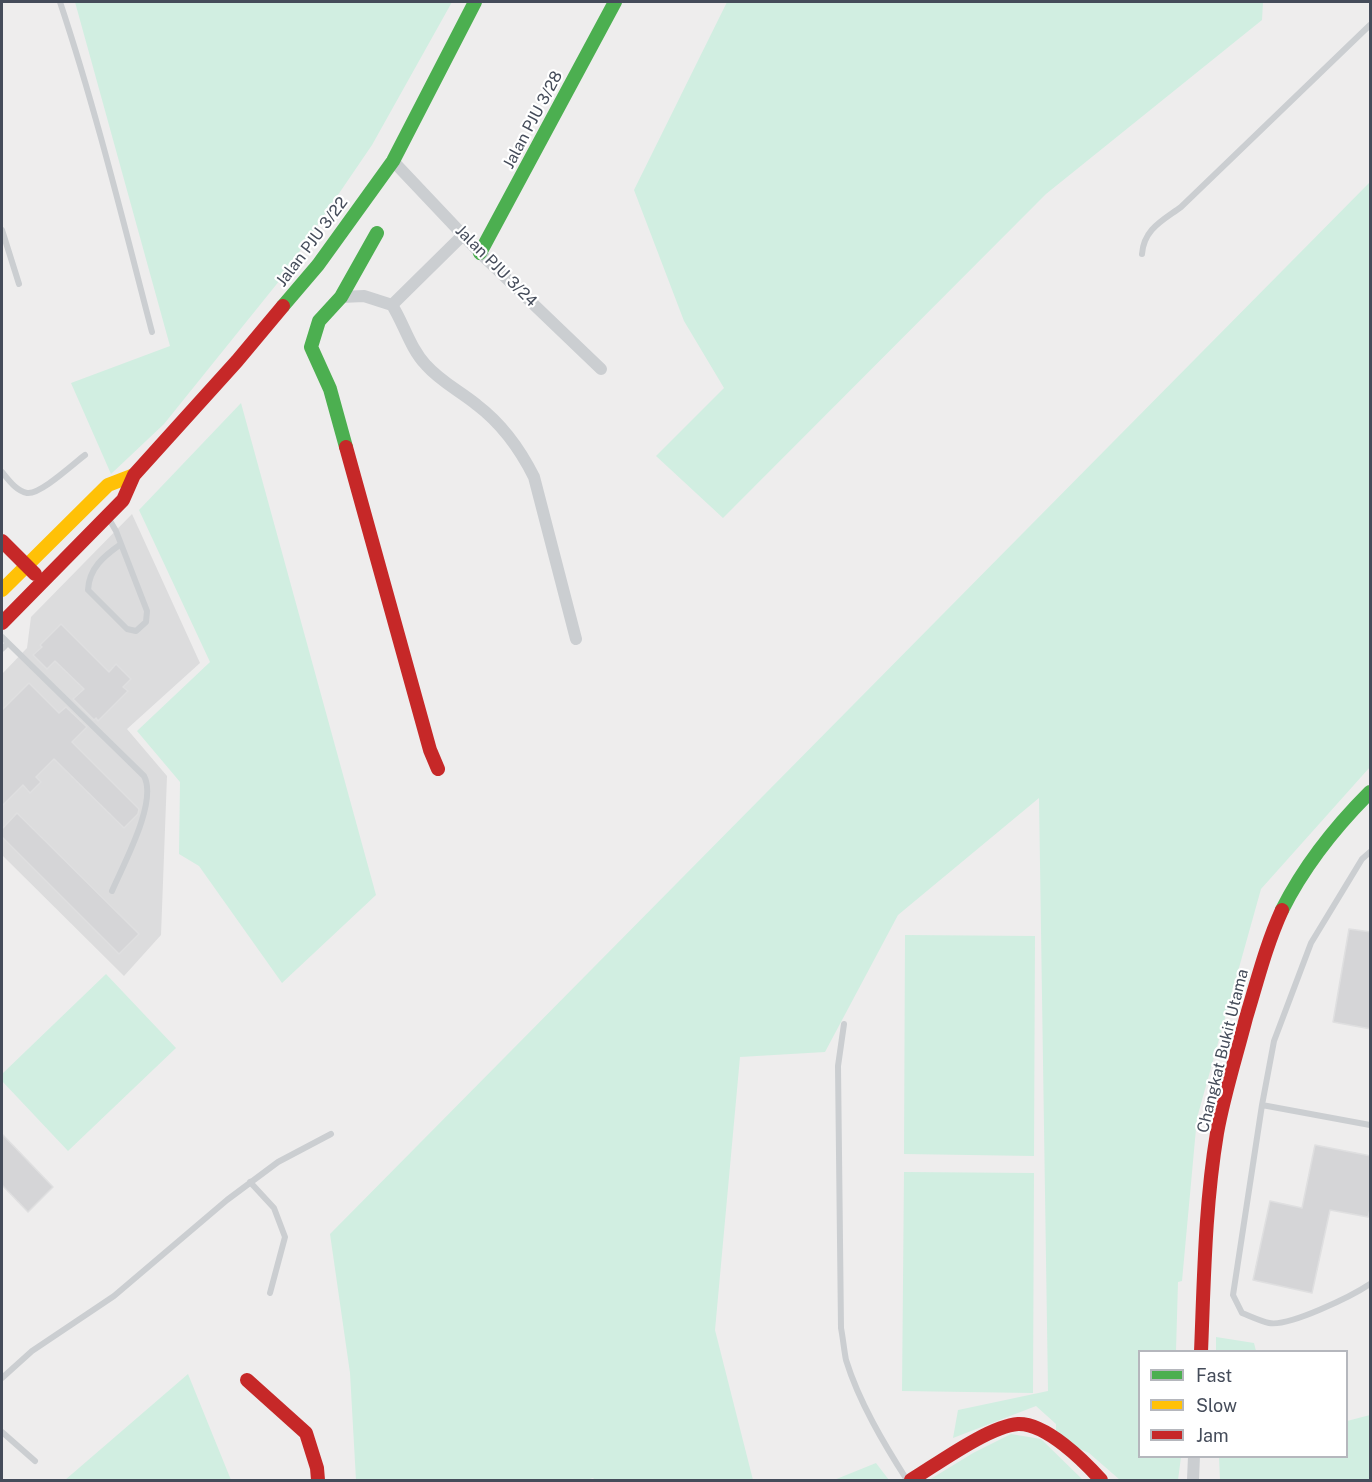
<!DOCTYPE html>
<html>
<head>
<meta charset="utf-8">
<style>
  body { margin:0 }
  #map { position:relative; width:1372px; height:1482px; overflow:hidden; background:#eeeded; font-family:"Public Sans",sans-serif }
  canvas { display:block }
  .frame { position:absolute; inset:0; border:3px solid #454c5a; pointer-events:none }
  .legend { position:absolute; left:1138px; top:1350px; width:210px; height:108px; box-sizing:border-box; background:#fff; border:2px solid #b5b7bd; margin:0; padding:8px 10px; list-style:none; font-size:18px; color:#454c5a }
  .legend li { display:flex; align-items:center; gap:12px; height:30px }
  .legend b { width:30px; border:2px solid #b5b7bd }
</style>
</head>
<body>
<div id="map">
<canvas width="1372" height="1482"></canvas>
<div class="frame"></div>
<ul class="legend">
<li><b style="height:8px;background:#4caf50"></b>Fast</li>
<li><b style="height:8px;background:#ffc107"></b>Slow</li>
<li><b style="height:8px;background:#c62828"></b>Jam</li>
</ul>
</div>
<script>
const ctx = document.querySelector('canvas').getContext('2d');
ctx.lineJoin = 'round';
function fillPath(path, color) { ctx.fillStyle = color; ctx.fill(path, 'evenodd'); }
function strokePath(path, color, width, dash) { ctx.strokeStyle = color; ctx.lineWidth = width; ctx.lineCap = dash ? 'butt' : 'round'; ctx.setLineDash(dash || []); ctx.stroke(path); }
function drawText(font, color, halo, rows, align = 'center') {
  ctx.font = font + ' "Public Sans",sans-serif'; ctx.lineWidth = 4.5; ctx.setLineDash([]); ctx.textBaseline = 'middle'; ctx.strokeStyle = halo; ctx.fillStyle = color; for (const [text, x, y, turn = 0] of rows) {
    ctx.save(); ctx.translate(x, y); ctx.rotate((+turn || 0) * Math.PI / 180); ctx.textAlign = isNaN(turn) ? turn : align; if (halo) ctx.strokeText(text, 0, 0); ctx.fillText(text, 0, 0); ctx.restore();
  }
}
const education = new Path2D(`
  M132,514L200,663L127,729L167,776L161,935L124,976L2,855V674L27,648L31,617Z`);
const green = new Path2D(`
  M75,2H452L372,145L280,280L164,424L111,474L71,383L170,346Z
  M727,2H1263L1262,20L1046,194L723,518L656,456L724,388L684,321L634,190Z
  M1370,182V767L1261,889L1197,1118L1182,1281L1178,1282L1176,1351L1140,1352V1456L1181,1457L1178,1480H1120L1089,1453L1056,1438V1424L1036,1406L953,1438L958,1410L1048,1391L1039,798L898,915L825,1052L740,1057L715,1330L753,1480H595L593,1478L586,1480H356L350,1373L330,1234Z
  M241,403L376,895L282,983L199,866L179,854L180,782L137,731L210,662L139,510Z
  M905,935L1035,936L1034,1156L904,1154Z
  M106,974L176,1048L68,1151L2,1081V1074Z
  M904,1172L1034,1173L1033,1393L902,1391Z
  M1216,1337L1254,1343L1256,1351H1216Z
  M188,1374L231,1480H65Z
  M1370,1415V1480H1220L1219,1457L1346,1456L1347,1421Z
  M1011,1434L1041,1439L1083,1480H929L973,1453Z
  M876,1463L889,1480H834Z`);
const building = new Path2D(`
  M61,624L109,672L116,664L131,679L123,687L128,691L98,721L96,718L94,720L73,699L84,689L55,661L47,669L33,655L42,647L40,645Z
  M29,683L59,713L66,707L87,727L72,742L139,809L138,814L124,828L54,759L36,777L41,782L30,793L23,785L2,806V710Z
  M17,813L139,934L119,954L2,837V829Z
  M1349,929L1371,932V1029L1333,1022Z
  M2,1134L53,1187L28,1212L2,1185Z
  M1315,1145L1371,1156V1206L1368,1217L1330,1210L1312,1293L1253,1280L1270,1201L1302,1208Z`);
const lane = new Path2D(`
  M60,2C96,110 123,221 152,332
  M2,230L19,284
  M1142,254C1144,229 1162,221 1181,207L1370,25
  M2,472C8,479 16,491 27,493C40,495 73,464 85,455
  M109,519L116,531L147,611L146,622L136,631L127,629L88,590C89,568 104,556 121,544
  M2,637L144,776C158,802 123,865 112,891
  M2,649L8,643
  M1370,852L1362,859L1311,943L1274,1041L1262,1105L1233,1295L1242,1313C1250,1316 1260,1321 1269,1323C1289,1327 1352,1296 1370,1284
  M844,1024L838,1066L841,1328C843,1338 844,1350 846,1360C859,1402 884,1444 907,1480
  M1262,1105L1370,1125
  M250,1182L274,1208L285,1237L270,1293
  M2,1378L32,1351L114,1296L227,1200L278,1162L331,1134
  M2,1432L35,1461`);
const street = new Path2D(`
  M393,161L480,253L601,369
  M341,297L364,296L392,305C404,324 410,348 426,365C441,382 460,391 477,405C502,424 520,449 534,477L576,639
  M392,305L463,235
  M1193,1480L1194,1456`);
const fast = new Path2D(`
  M480,253L615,2
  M283,306L318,265L393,161L475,2
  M346,447L330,389L311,347L319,321L341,297L377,233
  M1282,910C1304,866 1335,827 1370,792`);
const slow = new Path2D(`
  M2,590L108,485L134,475`);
const jam = new Path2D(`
  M346,447L430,750L438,769
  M2,541L35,574
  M2,623L123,500L134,475L237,361L283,306
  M1201,1352C1204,1279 1205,1205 1217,1133C1224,1094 1236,1057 1246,1018C1257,982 1266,945 1282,910
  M247,1380L306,1433L317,1468L318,1480
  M911,1480C936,1465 989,1426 1018,1424C1046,1423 1084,1461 1101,1480`);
const streetNames = [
  ["Jalan PJU 3/28",533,120,-62],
  ["Jalan PJU 3/22",312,242,-53],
  ["Jalan PJU 3/24",496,266,45],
  ["Changkat Bukit Utama",1223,1051,-76]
];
fillPath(education, '#dcdcdd');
fillPath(green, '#d1eee1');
fillPath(building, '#d5d5d7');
strokePath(building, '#dfdfe0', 1.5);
strokePath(lane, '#cbced1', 6);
strokePath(street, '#cbced1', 12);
strokePath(fast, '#4caf50', 14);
strokePath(slow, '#ffc107', 14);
strokePath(jam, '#c62828', 14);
drawText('16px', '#454c5a', '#fff', streetNames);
</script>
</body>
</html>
